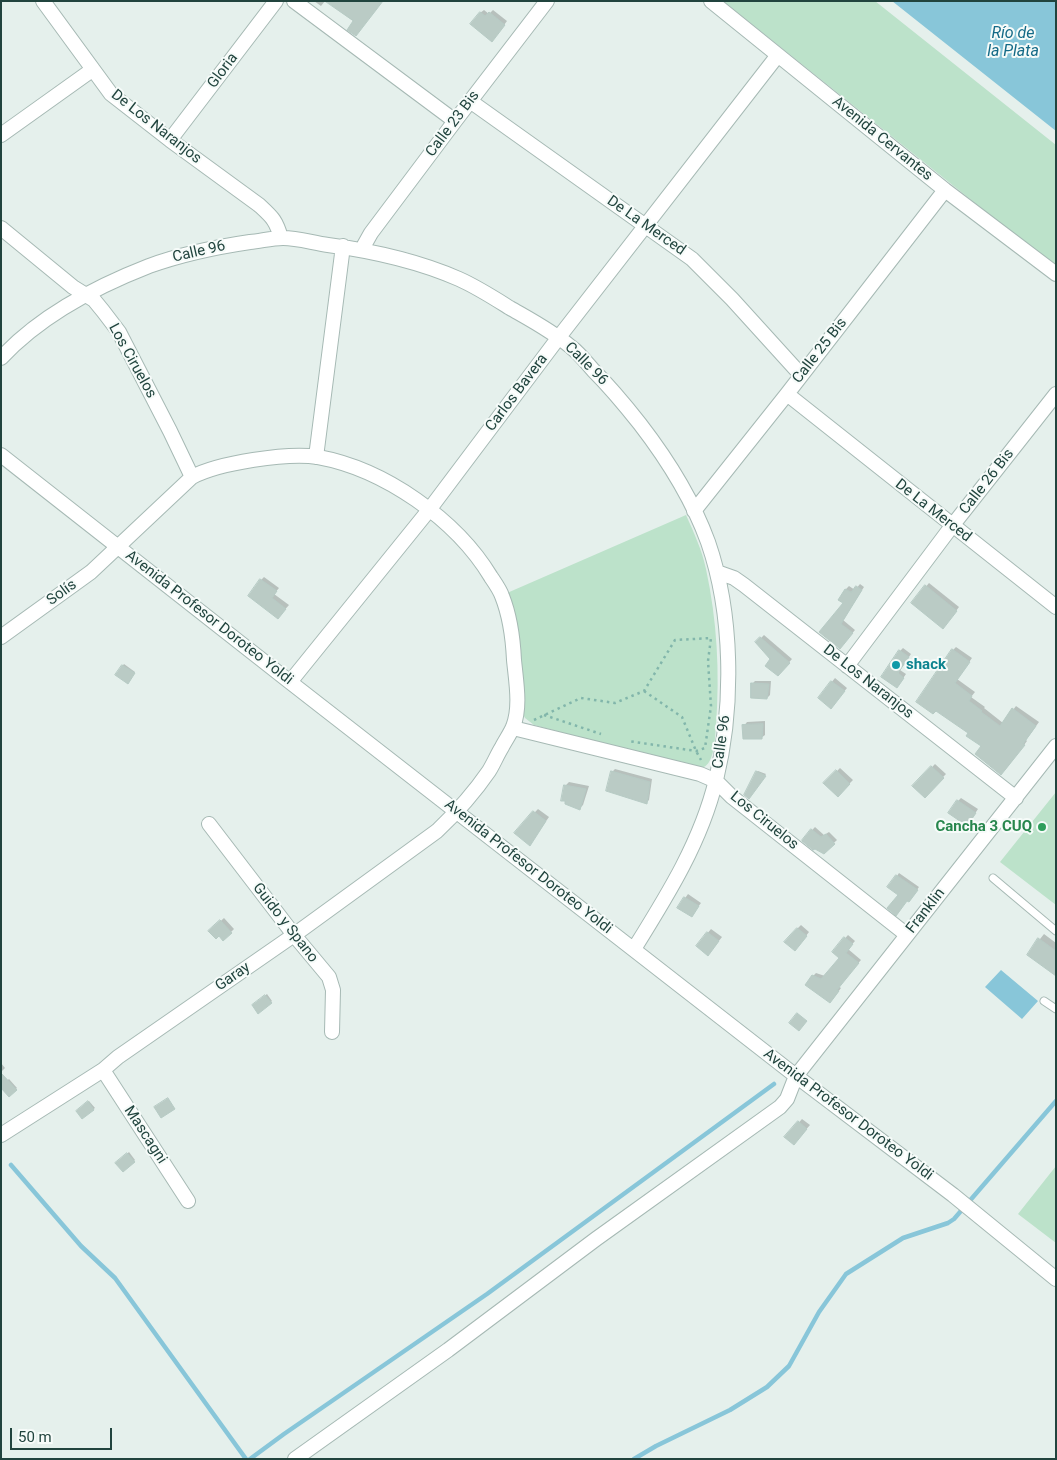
<!DOCTYPE html>
<html>
<head>
<meta charset="utf-8">
<style>
  body { margin:0 }
  #map { position:relative; width:1057px; height:1460px; overflow:hidden; background:#e5f0ec; font-family:Roboto,sans-serif }
  canvas { display:block }
  .frame { position:absolute; inset:0; border:2px solid #21443e; pointer-events:none }
  .scale { position:absolute; left:10px; top:1428px; width:102px; height:22px; box-sizing:border-box; border:2px solid #21443e; border-top:0; padding-left:6px; font-size:15px; line-height:18px; white-space:nowrap; color:#21443e; -webkit-text-stroke:4px #f6fbf9; paint-order:stroke }
</style>
</head>
<body>
<div id="map">
<canvas width="1057" height="1460"></canvas>
<div class="frame"></div>
<div class="scale">50 m</div>
</div>
<script>
const ctx = document.querySelector('canvas').getContext('2d');
ctx.lineJoin = 'round';
function fillPath(path, color) { ctx.fillStyle = color; ctx.fill(path, 'evenodd'); }
function strokePath(path, color, width, dash) { ctx.strokeStyle = color; ctx.lineWidth = width; ctx.lineCap = dash ? 'butt' : 'round'; ctx.setLineDash(dash || []); ctx.stroke(path); }
function drawText(font, color, halo, rows, align = 'center') {
  ctx.font = font + ' Roboto,sans-serif'; ctx.lineWidth = 4; ctx.setLineDash([]); ctx.textBaseline = 'middle'; ctx.strokeStyle = halo; ctx.fillStyle = color; for (const [text, x, y, turn = 0] of rows) {
    ctx.save(); ctx.translate(x, y); ctx.rotate((+turn || 0) * Math.PI / 180); ctx.textAlign = isNaN(turn) ? turn : align; if (halo) ctx.strokeText(text, 0, 0); ctx.fillText(text, 0, 0); ctx.restore();
  }
}
const green = new Path2D(`
  M723,1H875L1056,145V268Z
  M686,515C694,533 702,550 706,569C717,620 720,672 716,725C715,735 715,753 709,762C706,767 702,768 697,769L534,725L525,718L522,712L521,662L507,593Z
  M1056,792V905L1000,862Z
  M1056,1166V1243L1018,1214Z`);
const water = new Path2D(`
  M892,1H1056V131Z
  M1001,970L1038,1001L1022,1019L985,987Z`);
const shadow = new Path2D(`
  M314,1H325L321,6Z
  M484,10L489,14L493,10L507,21L495,37L480,13Z
  M264,577L279,588L274,594L289,605L281,614L261,580Z
  M929,583L959,607L946,624L912,603Z
  M860,584L864,587L843,620L855,630L843,644L820,632L845,602L840,599L846,589L849,586L855,590Z
  M764,635L792,659L778,675L772,659L757,642Z
  M956,647L972,658L957,679L975,692L971,697L985,707L984,708L1003,723L1016,706L1039,722L1026,740L1027,741L1005,770L969,733L936,709L953,650Z
  M903,648L911,654L900,670L906,674L897,687L900,651Z
  M124,664L135,672L128,682L116,674Z
  M835,678L847,688L834,704L819,698Z
  M755,681H771L770,695L767,698L752,684Z
  M765,721V735L761,738L744,726L747,722Z
  M935,764L946,774L925,796L914,786Z
  M840,768L853,780L838,795L825,783Z
  M615,769L652,779L649,800L646,803L612,772Z
  M758,771L766,774L748,797L757,772Z
  M569,782L589,786L583,805L580,808L567,800H562L566,785Z
  M961,798L978,809L970,821L958,801Z
  M538,809L549,817L532,841L515,833Z
  M815,827L824,835L829,832L837,840L823,853L803,840Z
  M899,873L919,887L911,898L899,894L897,876Z
  M688,894L701,903L692,915L679,907Z
  M224,918L234,929L224,939L219,934L210,931Z
  M801,925L809,932L798,946L797,929Z
  M711,929L722,937L711,951L697,946Z
  M1044,934L1056,943V975L1028,954Z
  M848,935L855,941L848,949L861,960L838,986L841,988L833,999L813,976L816,973L825,976L841,958L833,952Z
  M267,994L272,1001L259,1012L253,1005Z
  M1,1063L5,1068L1,1072Z
  M9,1079L17,1088L9,1095L1,1086Z
  M89,1101L95,1108L82,1117L77,1111Z
  M802,1119L810,1125L797,1140L786,1137Z
  M129,1152L135,1160L123,1171L117,1163Z`);
const stream = new Path2D(`
  M11,1165L81,1246L115,1278L246,1459
  M250,1459L284,1434L487,1294L774,1084
  M634,1459L656,1446L730,1410L767,1387L789,1366L819,1312L846,1274L903,1238L948,1223L954,1219L1056,1101`);
const building = new Path2D(`
  M325,1H383L356,36L347,30L353,21Z
  M480,12L485,16L489,12L505,25L492,42L470,24Z
  M260,579L277,591L272,598L286,609L278,619L248,596Z
  M925,585L957,611L943,629L911,603Z
  M856,586L862,590L841,624L853,633L840,649L819,632L843,603L838,600L845,589L851,592Z
  M760,637L790,663L778,676L765,666L770,659L755,642Z
  M952,649L970,662L955,683L972,696L969,701L982,711L981,712L1000,726L1012,708L1036,726L1023,744L1025,745L1001,775L975,754L981,746L966,736L968,733L936,711L933,714L916,702Z
  M899,650L909,657L898,673L904,678L897,688L881,677Z
  M122,665L135,673L128,684L115,675Z
  M831,681L845,691L831,709L818,698Z
  M751,683L769,684L767,699L751,698Z
  M763,724L762,739H743L742,725Z
  M931,766L944,778L925,798L912,786Z
  M836,770L850,784L838,797L823,783Z
  M611,771L650,782L647,804L606,791Z
  M756,771L766,776L749,799L744,795Z
  M564,785L586,789L580,810L565,804V801H561Z
  M957,800L976,813L967,826L948,813Z
  M533,811L546,821L530,846L514,833Z
  M811,829L821,837L826,834L835,844L824,854L815,849L813,850L802,841V840Z
  M896,875L918,890L909,902L907,901L896,916L887,908L898,895L887,887Z
  M684,897L699,906L692,917L677,908Z
  M220,920L232,933L223,941L219,936L216,939L208,931Z
  M797,928L807,936L795,951L784,942Z
  M707,932L719,941L708,956L696,946Z
  M844,937L853,944L846,953L859,963L837,990L839,991L830,1003L805,985L812,975L821,979L839,958L832,952Z
  M1038,938L1056,951V976L1027,955Z
  M265,995L272,1003L258,1014L252,1005Z
  M797,1013L807,1021L799,1031L789,1023Z
  M1,1073L17,1090L9,1097L1,1088Z
  M168,1098L175,1109L161,1118L154,1107Z
  M88,1101L94,1110L82,1119L76,1111Z
  M798,1121L807,1129L794,1145L784,1137Z
  M127,1153L135,1162L123,1172L115,1163Z`);
const path = new Path2D(`
  M644,691L682,717L696,751L701,760
  M544,715L601,734
  M534,720L581,698L615,703L644,691L675,640L711,638L708,661L711,706L705,748L696,751L628,741`);
const service = new Path2D(`
  M993,878L1056,931
  M1044,1001L1056,1009`);
const minor = new Path2D(`
  M43,1L111,94L170,140L259,205C272,217 276,220 281,238
  M294,1L455,121
  M711,1L945,190L1056,274
  M470,101L692,259L732,299L801,375
  M1,135L92,70
  M170,140L276,1
  M1,228L73,287L94,300L103,311L119,332L170,431L192,477
  M362,249L371,233L455,121L547,1
  M1,358C41,315 95,287 149,266C182,254 216,247 250,242C261,241 272,238 283,238C298,238 313,243 328,245C373,251 418,261 459,279C477,287 494,298 510,308C531,320 552,331 571,347C579,353 586,362 593,370C610,387 625,405 640,424C667,459 693,501 708,542C733,614 734,706 716,780C701,842 667,896 634,949
  M787,394L1056,607
  M1,455L290,682L796,1076L953,1195L1056,1279
  M316,457L343,246
  M694,511L787,394L945,190
  M717,572L734,578L744,585L1016,798
  M1,637L91,572L192,477C218,463 288,452 318,457C384,469 456,519 491,577C495,583 500,590 502,596C510,616 513,639 514,660C516,681 521,707 513,727C510,734 505,741 502,747C497,755 494,763 489,771C474,793 457,812 437,831L294,935L118,1057L103,1070L1,1135
  M847,666L952,526L1056,394
  M290,682L429,510L559,337L778,55
  M513,728L700,774L716,781L732,797L907,935
  M209,824L294,935L329,977L333,990L332,1032
  M103,1070L188,1201
  M295,1459L448,1350L596,1239L780,1107L787,1099L796,1076L1056,746`);
const markers = [
  [896,665,5,"#0f9aa8"],
  [1042,827,5,"#2e9e5b"]
];
const streetNames = [
  ["Gloria",223,71,-53],
  ["Calle 23 Bis",453,124,-53],
  ["De Los Naranjos",156,127,38],
  ["Avenida Cervantes",882,139,39],
  ["De La Merced",646,226,35],
  ["Calle 96",199,252,-13],
  ["Calle 25 Bis",820,351,-52],
  ["Los Ciruelos",132,361,61],
  ["Calle 96",586,364,45],
  ["Carlos Bavera",517,393,-53],
  ["Calle 26 Bis",987,482,-52],
  ["De La Merced",933,511,38],
  ["Solís",62,593,-36],
  ["Avenida Profesor Doroteo Yoldi",209,618,38],
  ["De Los Naranjos",868,682,38],
  ["Calle 96",722,742,-82],
  ["Los Ciruelos",764,821,39],
  ["Avenida Profesor Doroteo Yoldi",528,867,38],
  ["Franklin",926,911,-52],
  ["Guido y Spano",285,923,52],
  ["Garay",233,977,-35],
  ["Avenida Profesor Doroteo Yoldi",848,1115,37],
  ["Mascagni",145,1135,57]
];
const cultureNames = [
  ["shack",906,665]
];
const leisureNames = [
  ["Cancha 3 CUQ",1032,827]
];
const waterNames = [
  ["Río de",1013,34],
  ["la Plata",1013,52]
];
fillPath(green, '#bce2ca');
fillPath(water, '#88c6d9');
fillPath(shadow, '#0003');
strokePath(stream, '#88c6d9', 4.5);
fillPath(building, '#bacbc5');
strokePath(building, '#b6cac4', 1);
strokePath(service, '#a6b9b4', 9);
strokePath(minor, '#a6b9b4', 16);
strokePath(path, '#82b6ab', 2.5, [2.5, 4]);
strokePath(service, '#fff', 7);
strokePath(minor, '#fff', 14);
for (const [x, y, r, color] of markers) { const dot = new Path2D(); dot.arc(x, y, r, 0, 2 * Math.PI); ctx.fillStyle = color; ctx.fill(dot); strokePath(dot, '#f6fbf9', 2); }
drawText('15px', '#21443e', '#f6fbf9', streetNames);
drawText('bold 15px', '#0d838f', '#f6fbf9', cultureNames, 'left');
drawText('bold 15px', '#27864d', '#f6fbf9', leisureNames, 'right');
drawText('italic 16px', '#146a87', '#f6fbf9', waterNames);
</script>
</body>
</html>
